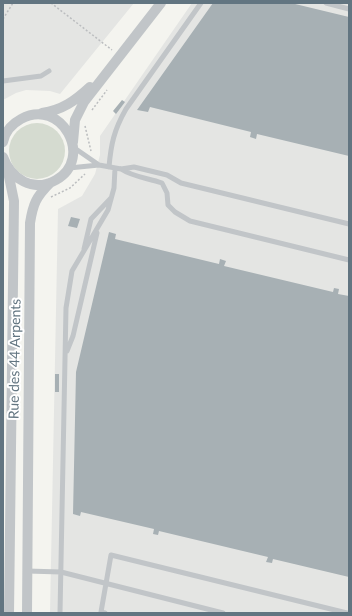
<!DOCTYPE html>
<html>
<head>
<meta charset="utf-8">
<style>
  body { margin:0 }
  #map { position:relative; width:352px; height:616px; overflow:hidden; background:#f4f4ef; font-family:Lato,sans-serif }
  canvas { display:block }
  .frame { position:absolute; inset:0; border:4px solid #627581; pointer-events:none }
</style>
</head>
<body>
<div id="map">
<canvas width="352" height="616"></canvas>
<div class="frame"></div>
</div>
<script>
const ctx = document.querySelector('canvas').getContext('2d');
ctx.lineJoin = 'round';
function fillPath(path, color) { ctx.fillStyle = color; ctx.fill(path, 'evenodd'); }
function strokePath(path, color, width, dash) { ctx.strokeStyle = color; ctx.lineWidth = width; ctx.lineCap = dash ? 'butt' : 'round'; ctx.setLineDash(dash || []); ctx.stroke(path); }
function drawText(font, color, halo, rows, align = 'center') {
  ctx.font = font + ' Lato,sans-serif'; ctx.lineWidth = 4; ctx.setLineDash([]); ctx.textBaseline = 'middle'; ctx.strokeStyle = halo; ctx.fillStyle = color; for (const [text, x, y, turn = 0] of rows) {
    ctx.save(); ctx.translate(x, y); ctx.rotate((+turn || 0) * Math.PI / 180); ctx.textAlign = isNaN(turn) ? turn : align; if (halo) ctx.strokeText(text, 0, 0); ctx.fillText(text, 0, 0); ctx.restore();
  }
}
const built = new Path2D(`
  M3,3H134L60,94L50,91L26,90L16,93L3,100Z
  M192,3H349V613H50L58,209L82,196L95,174L100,155V136Z`);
const green = new Path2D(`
  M9 151a28 28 0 1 1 56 0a28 28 0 1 1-56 0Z`);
const building = new Path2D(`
  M213,3H291L349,17V156L257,134L256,139L250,137L251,132L150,107L148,112L137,110Z
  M122,100L125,102L116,114L113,111Z
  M71,217L80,219L77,228L68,226Z
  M109,232L116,234L115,239L219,264L220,259L226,261L224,266L333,292L334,288L339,289L338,294L349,296V577L273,559L272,563L266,562L268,557L159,531L158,535L153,534L154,529L81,512L80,516L73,514L76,372Z
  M55,374H59V392H55Z`);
const path = new Path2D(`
  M51,3L112,50
  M3,19L13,3
  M92,110L107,90
  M85,126L91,151
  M51,197L70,188L85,174`);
const service = new Path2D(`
  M326,3L349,9
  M3,81L41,76L49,71
  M73,147L99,165
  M109,167C111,144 114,130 126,109L201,3
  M69,168L99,165L121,169L134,167L167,175L181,183L349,224
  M121,169C133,177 148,178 162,183L167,193L168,205L175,212L190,221L349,260
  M84,249L91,219L111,198
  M67,351L73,336L97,233
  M27,571L61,572L223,613
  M60,613L66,308L72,271L108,210L114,188L115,168
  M105,613L101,612L111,555L347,613`);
const minor = new Path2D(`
  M42,113C62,110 75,101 90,87
  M3,142C5,132 12,124 21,119C61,97 95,158 56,180C33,193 11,179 3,157
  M73,142L75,120L84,102L161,3
  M7,167L14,201L9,613
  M27,613L30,223C33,204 36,197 50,183`);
const streetNames = [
  ["Rue des 44 Arpents",15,359,-89]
];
fillPath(built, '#e4e5e3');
fillPath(green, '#d5dbd0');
fillPath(building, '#a7b0b4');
strokePath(path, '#bbbdbf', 1.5, [2, 2]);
strokePath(service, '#c1c5c8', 5);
strokePath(minor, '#c1c5c8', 10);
drawText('14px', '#627581', '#fff', streetNames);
</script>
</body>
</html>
